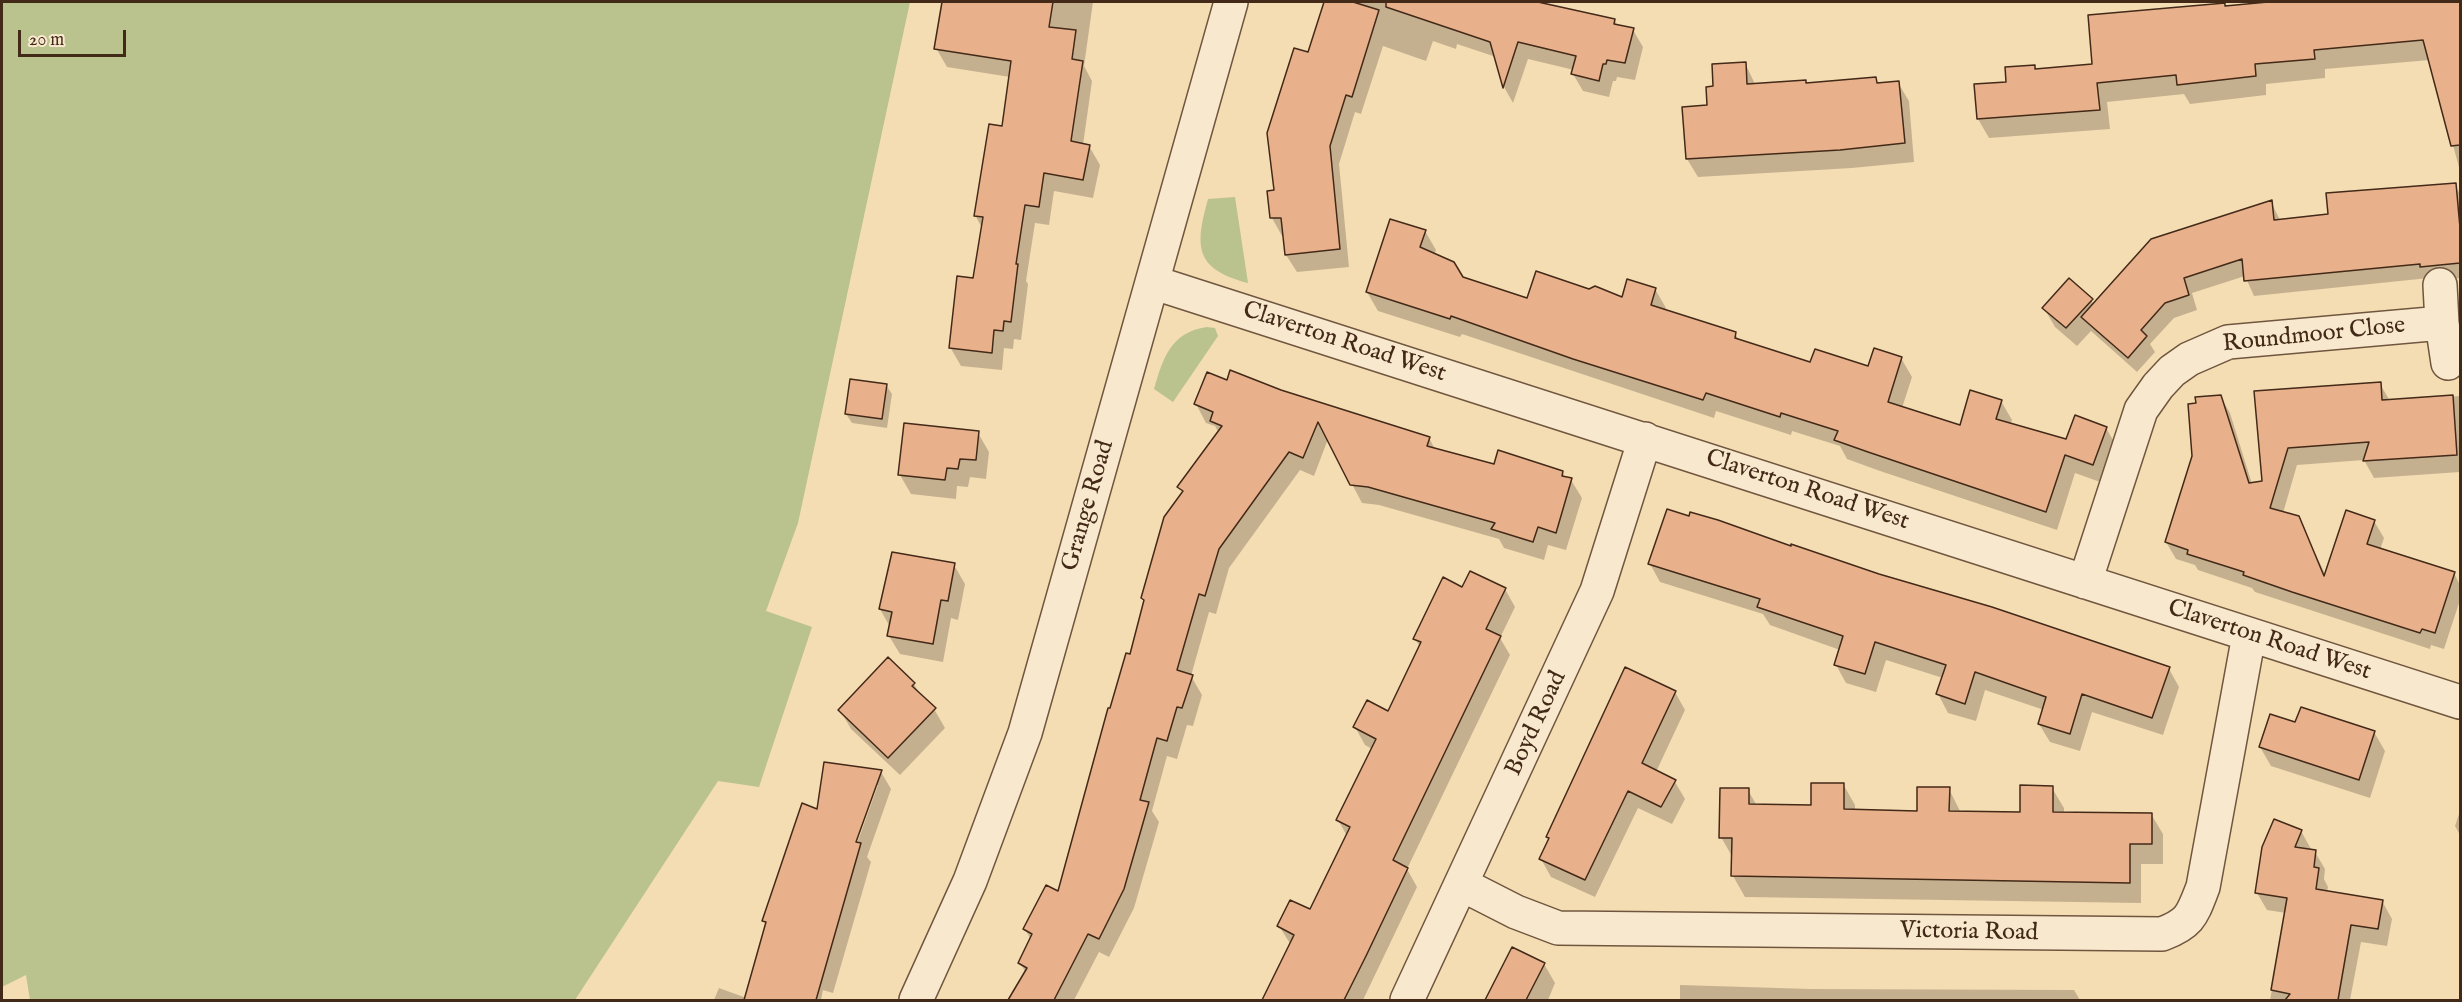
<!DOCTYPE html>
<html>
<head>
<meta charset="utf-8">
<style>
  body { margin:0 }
  #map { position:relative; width:2462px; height:1002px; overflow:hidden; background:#f5ddb3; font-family:"IM FELL English",serif }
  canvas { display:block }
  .frame { position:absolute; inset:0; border:3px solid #432918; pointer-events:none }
  .scale { position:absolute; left:18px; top:30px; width:108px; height:27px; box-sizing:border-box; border:3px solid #432918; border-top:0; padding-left:8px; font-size:18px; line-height:21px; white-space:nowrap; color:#432918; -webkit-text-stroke:4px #f8e9ce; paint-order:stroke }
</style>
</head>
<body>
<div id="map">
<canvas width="2462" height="1002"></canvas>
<div class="frame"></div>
<div class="scale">20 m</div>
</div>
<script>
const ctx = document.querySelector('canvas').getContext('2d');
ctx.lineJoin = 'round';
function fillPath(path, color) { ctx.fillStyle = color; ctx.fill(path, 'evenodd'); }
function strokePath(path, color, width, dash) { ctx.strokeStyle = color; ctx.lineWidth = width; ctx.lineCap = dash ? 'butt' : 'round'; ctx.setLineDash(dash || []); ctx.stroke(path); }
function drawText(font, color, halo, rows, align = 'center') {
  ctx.font = font + ' "IM FELL English",serif'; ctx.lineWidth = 4.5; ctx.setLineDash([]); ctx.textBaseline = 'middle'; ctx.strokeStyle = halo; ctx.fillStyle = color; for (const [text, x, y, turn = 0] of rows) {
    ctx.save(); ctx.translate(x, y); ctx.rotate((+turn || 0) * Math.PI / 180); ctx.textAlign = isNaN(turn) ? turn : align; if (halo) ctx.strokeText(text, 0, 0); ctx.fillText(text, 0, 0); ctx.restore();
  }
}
const green = new Path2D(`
  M2,2H910L798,523L766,611L812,627L759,787L718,781L575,1000H30L26,975L2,987Z
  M1235,197L1248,283C1194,269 1195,246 1208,199Z
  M1207,327L1215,328L1218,336L1173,402L1154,389C1163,358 1171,332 1207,327Z`);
const shadow = new Path2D(`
  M944,2H1093L1084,66L1092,81L1083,145L1089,146L1100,165L1093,198L1054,191L1049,225L1035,223L1026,281L1028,284L1021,340L1014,339L1013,349L1004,348L1002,370L961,366L950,347L974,280L982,228L975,215L1003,127L1010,77L947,67L936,48Z
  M1325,2H1542L1544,4L1614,20L1618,26L1633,30L1643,47L1635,80L1617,77L1616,81H1613L1609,97L1583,91L1573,74L1574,70L1528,59L1513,103L1504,87L1496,57L1457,44L1456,49L1433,41L1426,61L1383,46L1361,114L1355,112L1339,164L1349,267L1297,272L1286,255L1284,235L1282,236L1272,218L1276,192L1309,54Z
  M2285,2H2460V171L2430,60L2325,69V78L2266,84V95L2190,104L2184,94L2107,102L2110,129L1989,138L1978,119L2008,83L2034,66L2036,70L2093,65L2224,4L2226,7Z
  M1745,63L1755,84L1805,81L1807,84L1876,78L1879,85L1898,83L1909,101L1914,162L1852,168L1698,177L1687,159L1715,88Z
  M2455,185L2460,194V278L2431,281L2429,278L2254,296L2245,276L2192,293L2197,310L2174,318L2150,344L2155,352L2137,372L2091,331L2077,346L2055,327L2044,308L2091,300L2094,305L2271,202L2280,220L2329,216Z
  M1425,231L1436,250L1434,255L1462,278L1527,300L1589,290L1623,299L1655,289L1666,308L1665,311L1735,334L1740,341L1811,364L1869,368L1901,358L1912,377L1902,408L1961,427L2001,401L2012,420L2010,425L2067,441L2106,428L2117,447L2103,483L2075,473L2057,530L1880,471L1847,459L1840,446L1792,431L1791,435L1716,411L1714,418L1462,334L1460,337L1378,311L1367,292Z
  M1228,382L1281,391L1429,438L1435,449L1495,466L1562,472L1566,478L1571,480L1582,498L1566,550L1548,545L1544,560L1504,548L1499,539L1379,505L1362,503L1328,439L1314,476L1300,470L1229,568L1216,614L1209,612L1191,676L1202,695L1193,726L1187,725L1177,759L1167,756L1152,811L1159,822L1134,908L1109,957L1099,952L1074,1000H1010L1026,973L1020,963L1031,940L1025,929L1059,893L1111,710L1131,656L1145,604L1142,598L1183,494L1179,487L1219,433L1215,426L1206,423L1196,404Z
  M2380,384L2390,401L2460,396V472L2374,478L2364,460L2297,465L2283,513L2298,517L2326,576L2374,521L2384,538L2380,550L2454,573L2460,585V600L2444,649L2431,645L2430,649L2255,592L2252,588L2198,570L2195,565L2176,559L2166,542L2220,396L2230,413L2252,484L2264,482L2256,392Z
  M886,385L892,394L887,428L852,423L846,414Z
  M978,433L989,452L986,479L970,477L968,487L957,486L956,499L911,494L900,475Z
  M1792,548L2169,669L2179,687L2163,735L2092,712L2080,751L2050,742L2039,724L2044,710L1985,690L1976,721L1948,713L1938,694L1943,678L1886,660L1876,692L1846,683L1836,665L1840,650L1770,625L1763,614L1660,582L1650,564Z
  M954,565L965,584L958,620L951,618L943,662L900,654L889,636L890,627L880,609Z
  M1463,589H1505L1515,607L1500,638L1510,655L1407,869L1417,887L1363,1000H1264L1291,945L1279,926L1310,911L1347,836L1338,820L1372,749L1365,745L1355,727L1389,713L1420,647L1415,639Z
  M888,660L914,684L921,696L934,709L945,728L900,775L851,729L840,710Z
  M1675,692L1685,710L1656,772L1675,782L1685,799L1672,824L1638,808L1595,897L1551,877L1541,859L1550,840L1547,837Z
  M2296,724L2374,732L2385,751L2370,798L2271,766L2260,747Z
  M881,772L891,789L867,857L871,862L833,993L823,990L821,1000H756L749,988L766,925L763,920L818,811ZM875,785H878L855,849L853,848Z
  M1843,784L1855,805V811L1918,812L1949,789L1961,813H2021L2052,788L2064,808V813L2151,814L2163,834V864H2141V903L1745,897L1733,876V858L1721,837L1748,790L1757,806L1813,807Z
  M2460,811V835L2455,826Z
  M2301,831L2311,849L2310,851L2315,852L2325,869L2324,879L2328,887L2327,892L2382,901L2392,919L2387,946L2361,942L2350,1000H2270L2286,913L2267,910L2257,893Z
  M1544,964L1555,983L1548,1000H1484Z
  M1680,985L1811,989L2074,990L2080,1000H1596L1680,999Z
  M719,988L752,1000H714Z`);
const building = new Path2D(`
  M942,2H1053L1049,27L1076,30L1072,59L1083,61L1071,141L1090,145L1083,180L1044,173L1039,207L1025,205L1016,264H1018L1011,322L1004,321L1003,331L994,330L992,353L949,348L957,276L973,278L983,217L974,216L989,124L1002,126L1011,61L934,49Z
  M1324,2H1353L1379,10L1352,97L1346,95L1330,146L1340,249L1285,255L1281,218H1270L1267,191L1274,190L1267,133L1294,48L1308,52Z
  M1386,2H1538L1615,19L1614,24L1634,28L1625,63L1607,60L1606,64H1603L1599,81L1571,74L1576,56L1518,42L1503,88L1490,42L1386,7Z
  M2268,2H2460V145L2451,146L2423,40L2314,50L2315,59L2255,64L2256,76L2177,85L2176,75L2097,83L2100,110L1977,119L1974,84L2006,82L2005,67L2035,65V69L2092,64L2088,15L2225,3V6Z
  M1746,62L1747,84L1806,80V83L1876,77L1877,83L1899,81L1905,143L1840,150L1686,159L1682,107L1707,105L1706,87L1713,86L1712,64Z
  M2456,183L2460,228V263L2420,267V264L2244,281L2242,259L2184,278L2189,295L2165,303L2141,330L2147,336L2128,358L2081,317L2151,239L2272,200L2274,220L2328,214L2326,193Z
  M1390,219L1426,230L1420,247L1454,262L1463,277L1527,298L1536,271L1589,289L1595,286L1622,297L1627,279L1656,288L1651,305L1736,332L1735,338L1810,362L1815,349L1868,366L1874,348L1902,357L1888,402L1960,425L1970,390L2002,400L1996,419L2066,439L2075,415L2107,427L2093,465L2065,455L2046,512L1868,452L1834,440L1838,431L1781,413L1780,417L1706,393L1703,400L1573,359L1451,316L1450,319L1366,292Z
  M2069,278L2093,299L2066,328L2042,308Z
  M1230,370L1281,390L1430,437L1427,446L1494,464L1498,450L1563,471L1562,476L1572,478L1556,533L1538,527L1533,542L1491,529L1495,523L1368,487L1350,485L1318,422L1303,458L1289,452L1219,549L1205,596L1199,594L1177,670L1193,675L1182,708L1177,707L1167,741L1157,738L1140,800L1149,802L1139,837L1124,889L1099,939L1088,934L1054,1000H1008L1027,968L1018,963L1032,934L1023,929L1046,885L1058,891L1108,708H1110L1126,653L1130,654L1144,600L1141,598L1164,517L1183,491L1177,487L1222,426L1210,421L1213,412L1194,404L1207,372L1227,380Z
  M850,379L887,384L882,419L845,414Z
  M2381,382L2382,400L2453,395L2457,455L2363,461L2369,442L2288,448L2270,508L2299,516L2324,576L2346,510L2375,520L2367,544L2455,572L2435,633L2422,629L2420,633L2292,592L2243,575L2244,572L2187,554L2188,550L2165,542L2192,456L2188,404L2196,403L2195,397L2221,395L2249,483L2262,481L2254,391Z
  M904,423L979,431L976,460L960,459L958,469L947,468L945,480L898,475Z
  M1667,509L1689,516L1690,512L1718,520L1791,546V544L1879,574L1992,607L2170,667L2152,718L2082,694L2070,734L2038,724L2046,697L1975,672L1965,704L1936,694L1946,665L1875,642L1865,674L1834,665L1843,636L1757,607L1760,599L1648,564Z
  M892,552L955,563L948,601L941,600L933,644L887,636L892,612L879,609Z
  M1470,571L1506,588L1486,629L1501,636L1393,860L1408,868L1366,956L1344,1000H1262L1294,935L1277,926L1290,900L1310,909L1350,827L1336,820L1376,739L1353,727L1367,700L1388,711L1421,642L1413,639L1443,577L1462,587Z
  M888,657L915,683L912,686L936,708L888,758L838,710Z
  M1625,667L1676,691L1642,763L1676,780L1661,807L1628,791L1585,880L1539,859L1549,838L1546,837Z
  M2301,707L2375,731L2359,780L2259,747L2270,714L2295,722Z
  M824,762L882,770L856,842L861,843L816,1000H744L766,922L762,921L802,803L817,809Z
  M1811,783H1844V809L1917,811V787H1950L1949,811L2020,812V785L2053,786V812L2152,813V844H2130V883L1731,876L1732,838H1719L1720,788H1749V804L1811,805Z
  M2274,819L2302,830L2295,847L2316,850L2314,867L2319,868L2316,889L2383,900L2378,929L2351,925L2338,1000H2285L2290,994L2271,990L2287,898L2255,893L2262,847Z
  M1512,947L1545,963L1526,1000H1485Z`);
const minor = new Path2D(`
  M1152,282L2460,702
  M2440,285L2442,323L2448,363
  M2085,582L2141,410L2158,386L2172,371L2189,359L2228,342L2442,323
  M1463,885L1516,912L1558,928L2162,934C2191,923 2192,915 2203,887L2249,635
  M916,1000L970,881L1025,733L1231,2
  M1407,1000L1597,591L1645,439`);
const streetNames = [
  ["Roundmoor Close",2314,336,-6],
  ["Claverton Road West",1344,343,18],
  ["Claverton Road West",1807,491,18],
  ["Grange Road",1089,506,-74],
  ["Claverton Road West",2269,641,18],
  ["Boyd Road",1537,724,-65],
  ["Victoria Road",1969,933,1]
];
fillPath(green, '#bac28e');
fillPath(shadow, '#0003');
fillPath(building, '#e8b18b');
strokePath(building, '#432918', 1.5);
strokePath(minor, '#70563f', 36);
strokePath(minor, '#f8e9ce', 33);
drawText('24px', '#432918', '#f8e9ce', streetNames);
</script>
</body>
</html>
